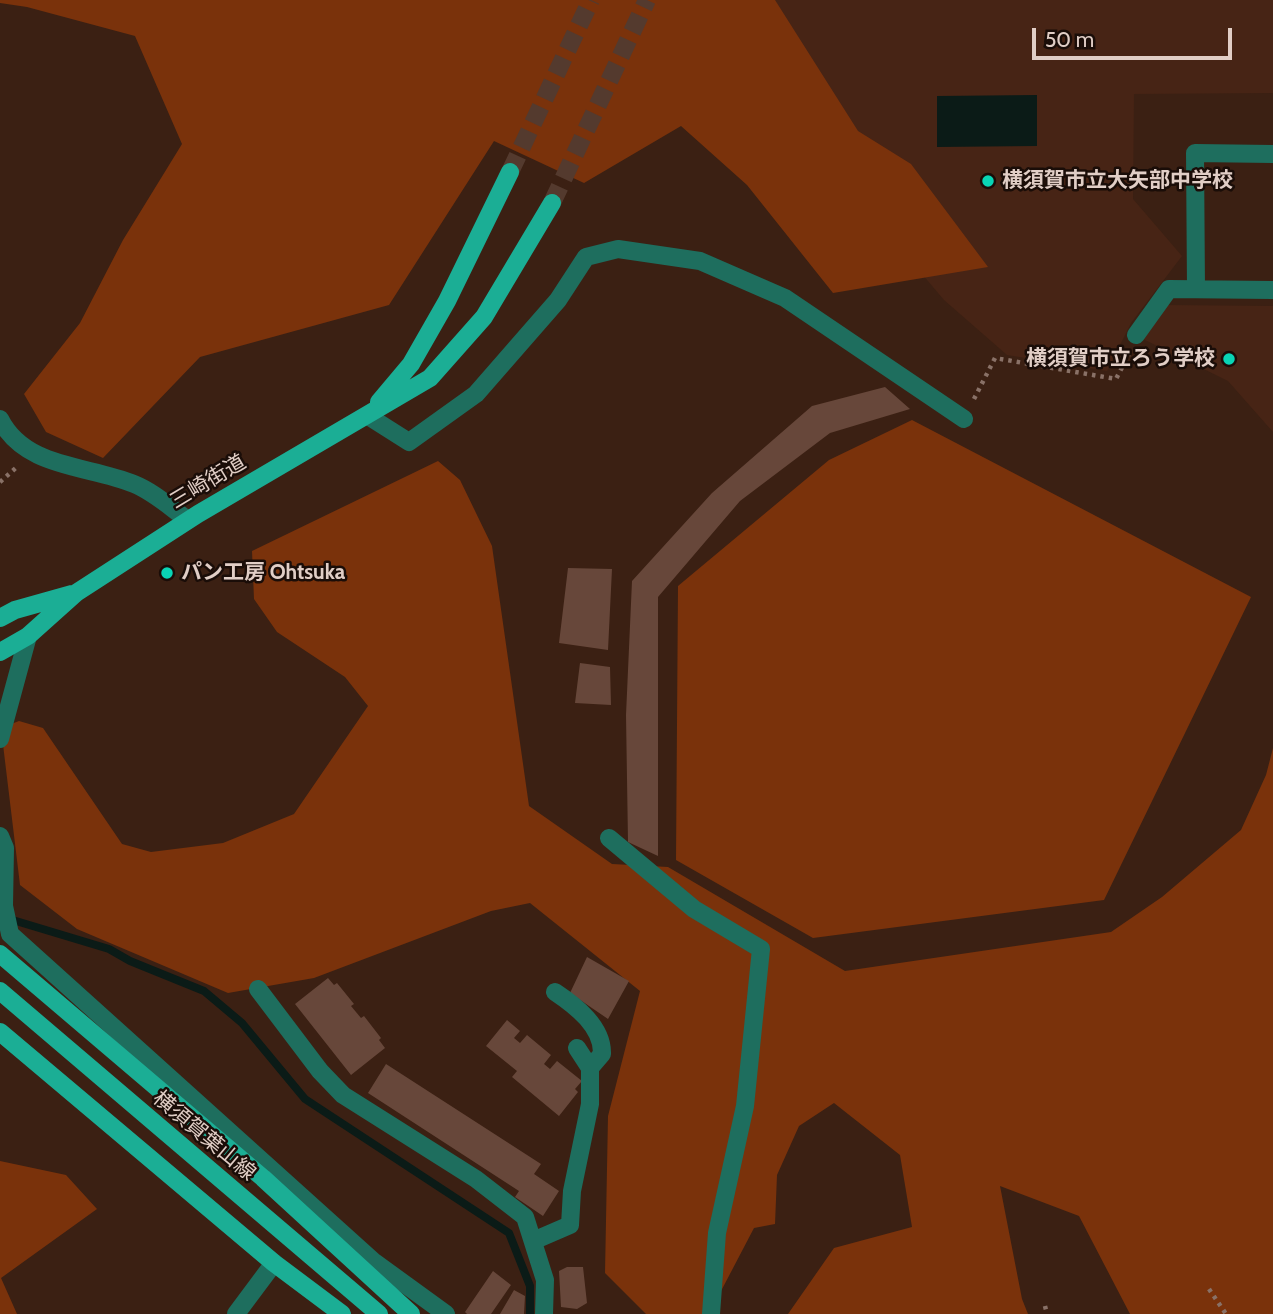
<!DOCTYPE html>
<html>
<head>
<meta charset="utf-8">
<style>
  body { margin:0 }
  #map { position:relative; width:1273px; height:1314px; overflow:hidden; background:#3b2013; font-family:Cabin,sans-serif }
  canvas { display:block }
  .scale { position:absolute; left:1032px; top:28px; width:200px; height:32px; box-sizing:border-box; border:4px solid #e1cec6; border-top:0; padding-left:9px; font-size:21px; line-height:24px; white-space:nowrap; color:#e1cec6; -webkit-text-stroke:5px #1a0d08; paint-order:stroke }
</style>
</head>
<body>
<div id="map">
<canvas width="1273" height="1314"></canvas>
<div class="scale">50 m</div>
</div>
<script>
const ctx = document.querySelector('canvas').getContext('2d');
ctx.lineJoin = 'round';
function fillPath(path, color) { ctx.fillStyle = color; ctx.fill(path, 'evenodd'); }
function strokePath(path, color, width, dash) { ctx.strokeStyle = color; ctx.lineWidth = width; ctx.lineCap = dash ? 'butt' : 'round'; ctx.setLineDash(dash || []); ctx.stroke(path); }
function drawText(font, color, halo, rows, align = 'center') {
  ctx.font = font + ' Cabin,"Noto Sans JP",sans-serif'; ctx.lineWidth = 5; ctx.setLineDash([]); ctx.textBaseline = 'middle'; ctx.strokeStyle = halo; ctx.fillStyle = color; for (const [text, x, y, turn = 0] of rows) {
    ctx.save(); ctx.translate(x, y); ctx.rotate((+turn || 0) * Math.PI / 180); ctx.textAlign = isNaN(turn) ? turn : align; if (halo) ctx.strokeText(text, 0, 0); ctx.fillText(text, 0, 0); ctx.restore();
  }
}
const built = new Path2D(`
  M768,0H1273V93L1134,94L1133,199L1182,256L1131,323L1107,371L1007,355L944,300L827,162Z
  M1167,305L1273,306V432L1228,381L1141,338Z`);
const green = new Path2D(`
  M0,0H775L858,131L911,164L988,267L833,293L747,185L681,126L584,183L494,141L389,305L200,357L103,458L46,432L24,394L80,323L123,240L182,144L135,36L27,7L0,3Z
  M912,420L1251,597L1104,900L813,938L676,860L678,586L829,460Z
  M438,461L460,480L492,546L529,806L612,864L668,867L845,971L1111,932L1162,897L1241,830L1266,775L1273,748V1314H1130L1079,1216L1000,1186L1022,1299L1028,1314H788L834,1248L912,1227L900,1155L834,1103L799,1126L777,1175L775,1224L754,1228L709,1314H646L605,1273L608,1116L640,991L530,903L491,911L314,978L228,993L77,929L20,885L1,728L19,721L43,728L122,844L151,852L223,843L294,814L368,706L345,677L277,632L254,599L252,551Z
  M0,1161L66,1175L97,1209L1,1278L17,1314H0Z`);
const water = new Path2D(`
  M1037,95V146L937,147V96Z`);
const stream = new Path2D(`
  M6,918L109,949L130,961L204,991L242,1023L305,1099L509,1233L530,1286V1314`);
const building = new Path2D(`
  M885,387L910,409L830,433L740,501L658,597V856L628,842L626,715L632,581L712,493L812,406Z
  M568,568L612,569L608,650L559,643Z
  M580,663L610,667L611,705L575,703Z
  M587,957L629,981L608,1019L570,993Z
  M328,978L334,985L337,983L354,1004L351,1006L361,1018L364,1016L381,1038L379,1040L385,1048L351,1075L295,1004Z
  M507,1020L520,1031L514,1038L520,1043L527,1035L551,1055L544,1064L550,1069L557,1061L582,1081L575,1089L578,1092L559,1116L512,1077L517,1071L486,1046Z
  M386,1064L541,1164L534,1174L559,1191L543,1216L515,1197L519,1191L368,1093Z
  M567,1267H583L587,1303L577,1309L561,1307L559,1271Z
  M493,1271L511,1285L491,1314H467L465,1312Z
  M514,1290L525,1296L524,1314H500Z`);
const majorTunnel = new Path2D(`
  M510,172L591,0
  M552,203L647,0`);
const path = new Path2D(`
  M974,399L995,358L1116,379L1129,354
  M0,482L18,466
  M1209,1289L1226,1314
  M1045,1306L1047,1314`);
const minor = new Path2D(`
  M1196,289L1195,153L1273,154
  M1136,335L1169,289L1273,290
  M368,416L409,442L476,394L558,300L586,257L618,249L700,261L785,298L964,419
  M0,419C25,469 89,465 134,484C154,492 171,508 188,520
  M0,739L28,636
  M0,836L5,848L4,906L10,934L373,1261L446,1314
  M609,838L694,909L761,949L745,1106L717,1233L711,1314
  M258,989L320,1071L343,1095L476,1179L525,1217L545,1280L544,1314
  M555,992C576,1006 603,1027 602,1054L590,1068
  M533,1241L570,1225L572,1191L590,1104V1068L577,1048
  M236,1314L274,1263`);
const major = new Path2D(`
  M379,402L411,364L447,301L510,172
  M0,618L15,610L72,594
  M0,652L28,636L76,593L198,514L430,378L484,317L552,203
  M0,954L263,1178L411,1314
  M0,991L379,1314
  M0,1032L274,1263L342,1314`);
const markers = [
  [988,181,7,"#09d5b5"],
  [1229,359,7,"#09d5b5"],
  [167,573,7,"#09d5b5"]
];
const poiNames = [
  ["横須賀市立大矢部中学校",1002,181],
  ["横須賀市立ろう学校",1215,359,"right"],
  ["パン工房 Ohtsuka",181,573]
];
const streetNames = [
  ["三崎街道",208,482,-31],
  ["横須賀葉山線",204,1136,40]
];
fillPath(built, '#472415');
fillPath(green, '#7a320b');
fillPath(water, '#0b1b17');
strokePath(stream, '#0b1b17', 8);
fillPath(building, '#67473a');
strokePath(majorTunnel, '#543a2e', 18, [18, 9]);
strokePath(path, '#897167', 4.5, [3.5, 5]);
strokePath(minor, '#1e6e5e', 18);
strokePath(major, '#1bae95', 18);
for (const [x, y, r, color] of markers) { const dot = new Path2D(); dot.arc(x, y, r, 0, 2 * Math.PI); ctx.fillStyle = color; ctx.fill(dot); strokePath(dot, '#1a0d08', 2.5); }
drawText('bold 21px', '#e1cec6', '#1a0d08', poiNames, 'left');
drawText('21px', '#e1cec6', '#1a0d08', streetNames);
</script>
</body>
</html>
